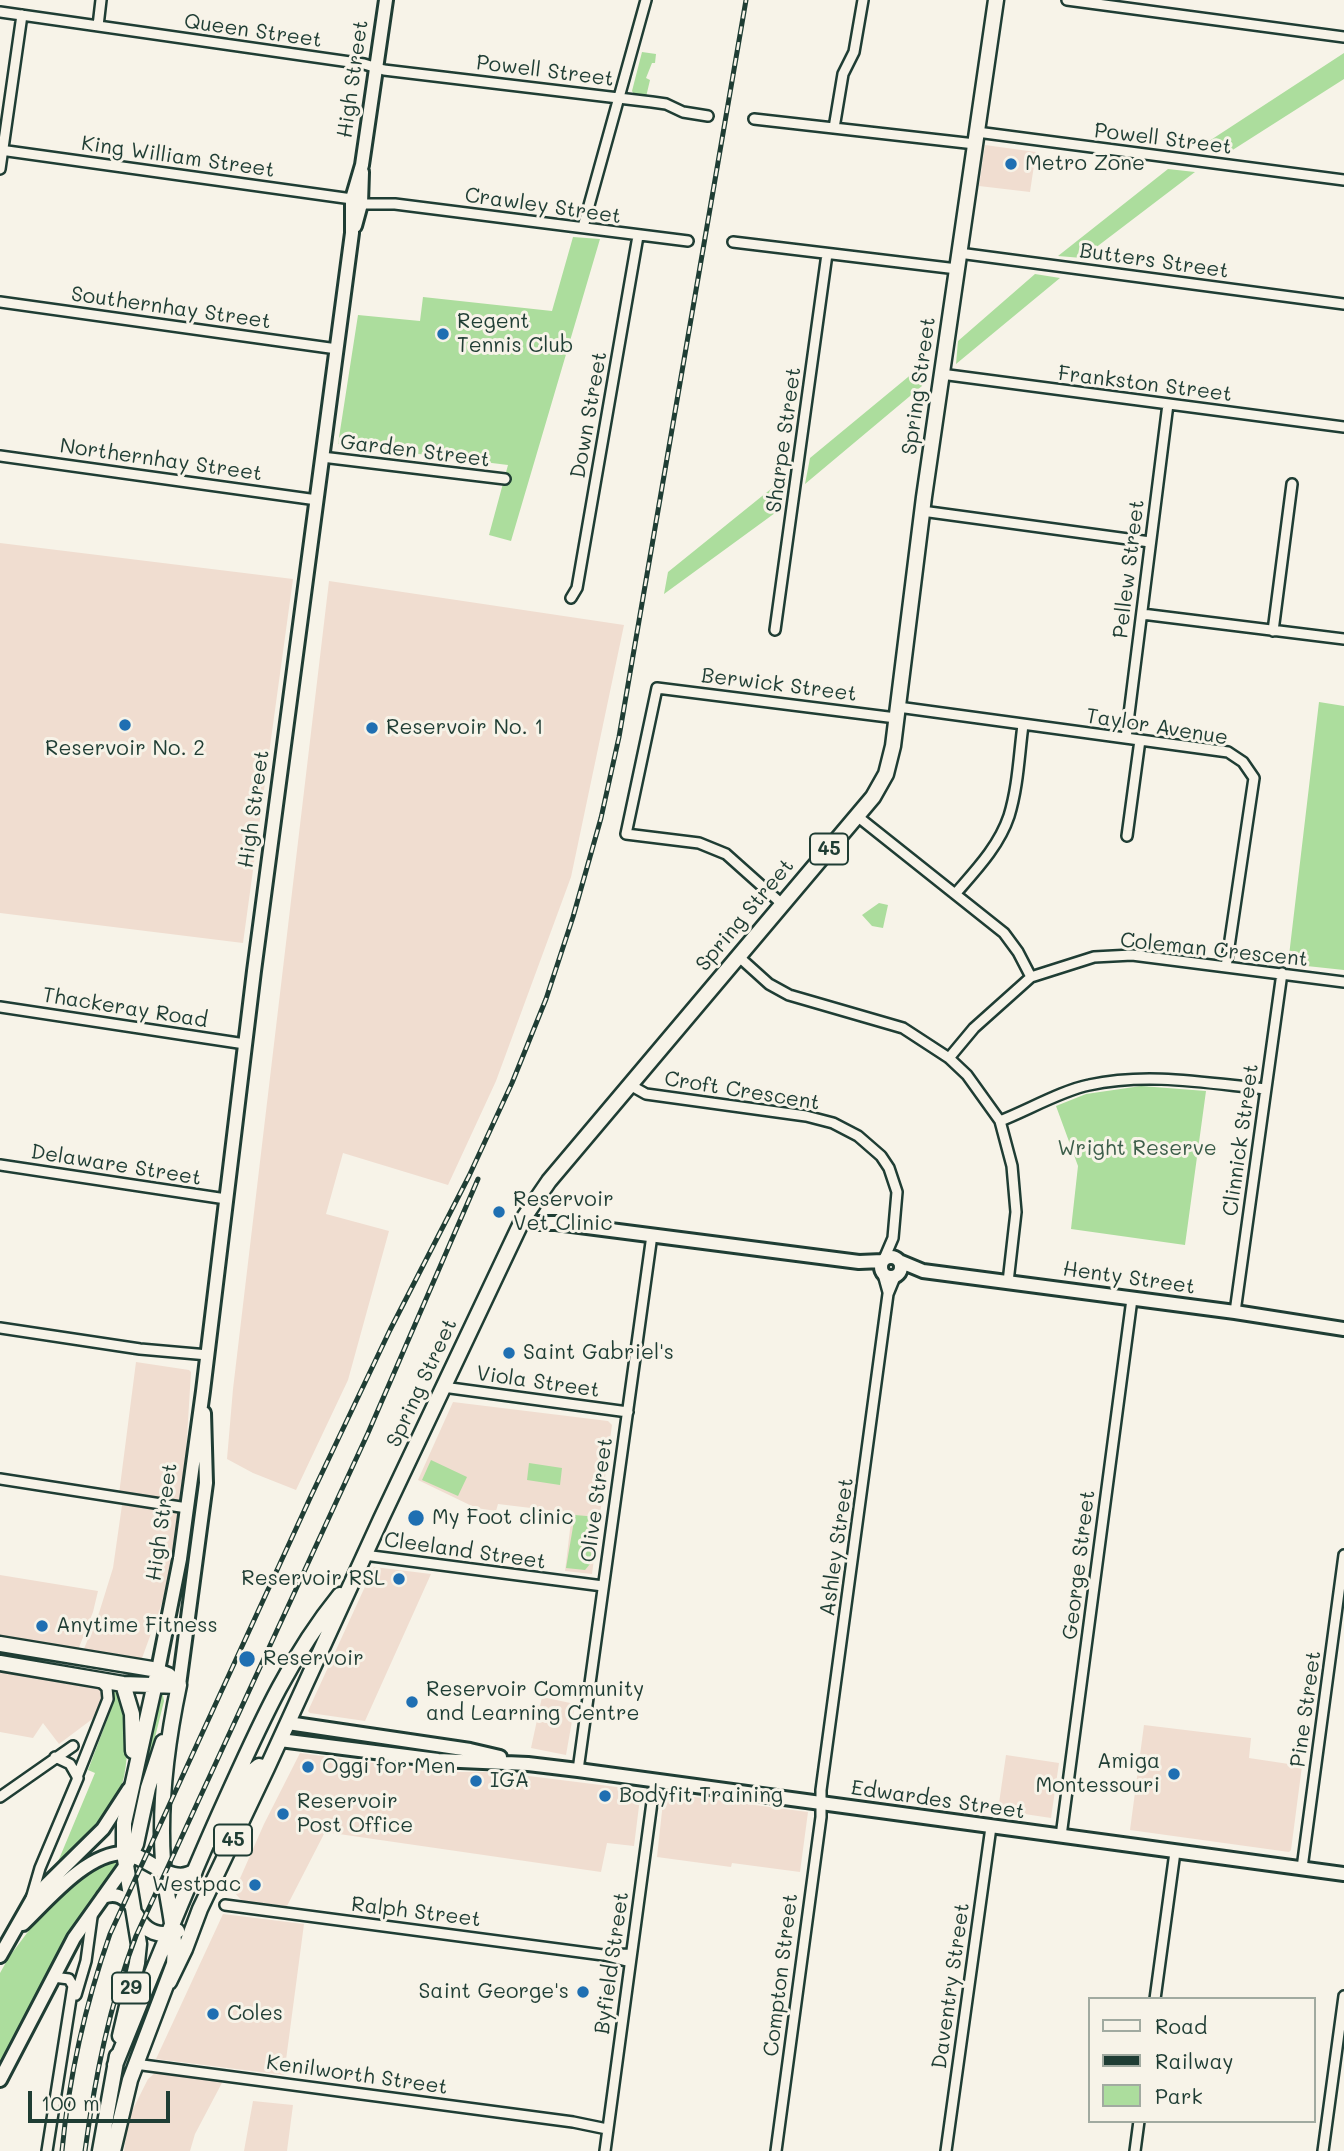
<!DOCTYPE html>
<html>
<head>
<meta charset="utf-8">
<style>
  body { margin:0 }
  #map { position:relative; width:1344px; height:2151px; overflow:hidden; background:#f7f3e8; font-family:Mali,sans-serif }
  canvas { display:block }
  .legend { position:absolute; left:1088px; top:1997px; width:228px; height:126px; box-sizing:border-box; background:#f7f3e8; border:2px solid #a1aaa0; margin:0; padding:9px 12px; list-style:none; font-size:21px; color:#1f3d34 }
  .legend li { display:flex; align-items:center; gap:14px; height:35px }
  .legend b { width:35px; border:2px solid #a1aaa0 }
  .scale { position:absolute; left:28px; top:2091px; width:142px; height:32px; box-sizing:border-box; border:4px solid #1f3d34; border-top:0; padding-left:9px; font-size:21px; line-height:24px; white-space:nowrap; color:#1f3d34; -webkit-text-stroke:5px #f7f3e8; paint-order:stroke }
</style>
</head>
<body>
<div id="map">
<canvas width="1344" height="2151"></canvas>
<ul class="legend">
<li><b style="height:9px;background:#f7f3e8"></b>Road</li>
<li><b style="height:9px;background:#1f3d34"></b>Railway</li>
<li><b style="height:19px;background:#acdd9d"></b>Park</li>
</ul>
<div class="scale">100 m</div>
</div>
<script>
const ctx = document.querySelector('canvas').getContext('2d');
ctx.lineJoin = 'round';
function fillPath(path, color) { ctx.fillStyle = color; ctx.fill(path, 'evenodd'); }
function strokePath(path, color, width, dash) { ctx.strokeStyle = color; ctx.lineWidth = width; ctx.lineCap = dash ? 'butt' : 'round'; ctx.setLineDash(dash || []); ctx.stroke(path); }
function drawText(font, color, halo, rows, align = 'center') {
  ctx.font = font + ' Mali,sans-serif'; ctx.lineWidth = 6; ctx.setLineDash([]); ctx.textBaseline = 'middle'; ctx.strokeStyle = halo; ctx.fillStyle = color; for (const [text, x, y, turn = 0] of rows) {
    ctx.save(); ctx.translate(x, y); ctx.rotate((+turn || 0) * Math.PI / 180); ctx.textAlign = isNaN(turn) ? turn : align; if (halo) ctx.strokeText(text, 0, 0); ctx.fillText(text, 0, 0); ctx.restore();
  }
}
const built = new Path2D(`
  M985,145L1036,152L1030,192L979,186Z
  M0,543L293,579L243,943L0,913Z
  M329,581L624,625L571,877L496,1081L448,1185L343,1153L326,1214L389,1231L348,1380L296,1490L253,1473L227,1459L233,1389Z
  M136,1362L189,1370L191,1372L183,1503L119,1494Z
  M453,1402L608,1421L612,1425L592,1574L565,1571L572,1513L498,1504L496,1511L476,1508L418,1480Z
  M122,1505L180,1512L170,1581L141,1661L83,1651L99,1613L113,1568Z
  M374,1567L431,1574L365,1721L310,1713L308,1711Z
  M0,1575L98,1591L93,1612L78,1650L0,1637Z
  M0,1668L103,1687L99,1714L59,1744L43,1723L33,1738L0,1732Z
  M542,1697L575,1704L566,1755L531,1748Z
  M1144,1725L1251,1738L1249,1758L1302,1766L1291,1850L1289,1852L1130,1830Z
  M300,1753L441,1772H497L641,1790L634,1846L607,1843L601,1872L325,1832L287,1906L242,1901L234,1892L264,1824Z
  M1006,1755L1059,1763L1051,1818L998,1810Z
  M664,1793L808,1812L800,1872L732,1863L731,1867L657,1857Z
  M223,1914L304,1924L284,2075L156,2059Z
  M156,2072L224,2079L195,2134L190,2151H124L128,2119L148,2079Z
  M253,2101L293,2105L287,2151H244Z`);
const green = new Path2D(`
  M642,52L656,54L655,63H652L646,78L650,80L646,97L635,96L632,91Z
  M1344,53V79L1231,151L1200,147Z
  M1168,169L1195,172L1082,258L1058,256Z
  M573,237L600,239L511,541L489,535L508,465L338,444L358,315L420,321L423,297L552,311Z
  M1035,274L1060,278L956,364L958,341Z
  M925,363L922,386L805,484L810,458Z
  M782,480L775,513L664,594L668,572Z
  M1319,702L1344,706V970L1288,964Z
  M879,903L888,905L883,928L872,926L862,915Z
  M1141,1086L1206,1091L1185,1245L1071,1229L1078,1166L1056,1106L1086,1094Z
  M431,1460L467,1477L458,1496L422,1480Z
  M529,1463L562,1468L560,1485L527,1480Z
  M575,1515L598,1517L590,1564L585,1570L566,1568Z
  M112,1689H116L124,1697C128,1738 133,1783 105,1818C91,1835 73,1849 57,1864L95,1773L88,1770L110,1712Z
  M158,1694L163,1695L164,1701L141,1794L134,1793Z
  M118,1859L119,1863L70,1936L0,2067V1973L9,1957L42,1913L66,1889L103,1863Z`);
const street = new Path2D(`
  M1067,0L1344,37
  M0,12L364,64L384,70L652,102L666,104L683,112L708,116
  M98,26L101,0
  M754,119L975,144
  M834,128L843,74L854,52L863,0
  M977,132L1344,180
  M0,150L352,199
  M0,169L22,15
  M361,204H395L688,241
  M583,227L646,0
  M733,242L957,269
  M959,253L1344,304
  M0,302L337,349
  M941,374L1344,427
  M0,456L317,500
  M322,457L505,479
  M922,511L1150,542
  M571,598L577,588L638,236
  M1142,614L1344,639
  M775,630L827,254
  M1273,631L1292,484
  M898,707L1228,752L1243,762L1254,778L1226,967
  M1126,738L1168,404
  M857,816L1004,933L1018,952L1031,977
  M1127,836L1140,740
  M956,893C976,870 999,846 1009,816C1018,787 1019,755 1023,725
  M782,904L726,854L699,843L626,834L657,688L896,718
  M738,956L769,984L789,995L903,1028L949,1058L967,1075L1000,1121L1012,1166L1016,1212L1008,1282
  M0,1007L245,1044
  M949,1058L974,1028L1031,977L1094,957L1132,955L1344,982
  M630,1085L646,1094L806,1116L833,1123L858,1136L881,1156L889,1168L897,1192L893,1238L884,1259
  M1000,1121C1026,1111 1063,1090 1089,1085C1148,1072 1206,1083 1265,1089
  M0,1165L226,1199
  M883,1274L888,1292
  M1235,1312L1282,973
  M0,1328L140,1349L208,1355
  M443,1387L628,1412
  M0,1479L187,1508
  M364,1555L603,1586
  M578,1770L652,1235
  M77,1777L108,1699L107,1688L99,1680
  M0,1797L73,1746
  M1061,1836L1132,1299
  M1302,1868L1344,1555
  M31,1899L40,1868L78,1778L70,1764L55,1757
  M225,1905L603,1955L631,1954
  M604,1955L630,1962
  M76,1995L86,1961L92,1917
  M1155,1999L1175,1852
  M135,2064L573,2122L607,2129
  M47,2151L73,1986L69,1979L53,1977
  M605,2151L655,1780
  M776,2151L821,1817V1790L888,1294L895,1277
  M946,2151L991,1827
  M1135,2151L1139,2121
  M1323,2151L1344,1996`);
const secondary = new Path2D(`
  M355,226L361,204L362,172
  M523,1219L534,1223H556L859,1262L883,1261
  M881 1267a10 10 0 1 1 20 0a10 10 0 1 1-20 0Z
  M899,1261L923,1271L1235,1312L1344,1329
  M158,1670L180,1559L203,1391L254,971L352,233V199L362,165L386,0
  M179,1685L206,1483L204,1413
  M288,1723L470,1750L500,1757
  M280,1740L438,1760L528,1764L578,1770L1344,1874
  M103,1897C116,1892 125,1897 133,1908
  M23,1924C49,1899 87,1853 124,1853
  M0,1956L33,1898L103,1829L129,1789
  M0,2080L74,1938L126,1865`);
const primary = new Path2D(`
  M0,1644L152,1669L168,1675L179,1685C167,1742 159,1803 163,1862C165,1895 177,1930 174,1964L130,2080L113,2151
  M0,1663L123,1684L178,1686
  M123,1684L132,1714L133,1751
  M213,1840L229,1819L254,1770L259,1766L267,1768
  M124,1853C147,1855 172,1888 195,1871
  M126,1865L136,1844L148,1788L163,1742
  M136,1915C145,1932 160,1938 177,1931
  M169,1982L185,1949L200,1909L267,1768L381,1519L523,1219L549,1181L873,797L886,774L893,746L924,497L996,0
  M120,2036L137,1963L139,1944L124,1853V1823L158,1670
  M115,2065C150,1978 185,1890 224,1804C258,1729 288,1659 340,1595
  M100,2151L117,2056`);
const rail = new Path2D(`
  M62,2151C69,2076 85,2005 110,1934L311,1496L390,1330L469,1176L512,1083L546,999L573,917L601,818L619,737L746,0
  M85,2151C95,2077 109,2006 136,1936L368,1433L478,1179`);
const markers = [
  [1011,164,7,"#1f6fb2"],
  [443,334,7,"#1f6fb2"],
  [125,725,7,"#1f6fb2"],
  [372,728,7,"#1f6fb2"],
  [499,1212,7,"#1f6fb2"],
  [509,1353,7,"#1f6fb2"],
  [416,1518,9,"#1f6fb2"],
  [399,1579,7,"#1f6fb2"],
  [42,1626,7,"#1f6fb2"],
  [247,1659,9,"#1f6fb2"],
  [412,1702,7,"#1f6fb2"],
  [308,1767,7,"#1f6fb2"],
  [1174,1774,7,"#1f6fb2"],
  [476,1781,7,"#1f6fb2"],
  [605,1796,7,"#1f6fb2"],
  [283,1814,7,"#1f6fb2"],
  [255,1885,7,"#1f6fb2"],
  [583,1992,7,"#1f6fb2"],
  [213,2014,7,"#1f6fb2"]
];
const shields = [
  [829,849,38],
  [233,1840,38],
  [131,1988,38]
];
const shieldNames = [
  ["45",829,849],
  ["45",233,1840],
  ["29",131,1988]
];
const streetNames = [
  ["Queen Street",253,31,8],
  ["Powell Street",545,71,7],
  ["High Street",353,79,-82],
  ["Powell Street",1163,139,7],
  ["King William Street",178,157,8],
  ["Crawley Street",543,206,8],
  ["Butters Street",1154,261,8],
  ["Southernhay Street",171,308,8],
  ["Frankston Street",1145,384,7],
  ["Spring Street",919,386,-82],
  ["Down Street",589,415,-80],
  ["Sharpe Street",784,440,-82],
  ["Garden Street",415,451,7],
  ["Northernhay Street",161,460,8],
  ["Pellew Street",1129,569,-83],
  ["Berwick Street",779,685,7],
  ["Taylor Avenue",1157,727,9],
  ["High Street",254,809,-82],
  ["Spring Street",745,915,-50],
  ["Coleman Crescent",1214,950,6],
  ["Thackeray Road",125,1008,9],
  ["Croft Crescent",742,1091,9],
  ["Clinnick Street",1241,1140,-82],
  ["Delaware Street",116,1165,9],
  ["Henty Street",1129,1278,8],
  ["Viola Street",538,1382,8],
  ["Spring Street",422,1383,-65],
  ["Olive Street",597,1500,-82],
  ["High Street",162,1522,-82],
  ["Ashley Street",837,1547,-82],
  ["Cleeland Street",465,1551,8],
  ["George Street",1079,1565,-83],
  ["Pine Street",1306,1709,-82],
  ["Edwardes Street",938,1800,8],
  ["Ralph Street",416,1912,7],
  ["Byfield Street",612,1963,-82],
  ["Compton Street",781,1975,-83],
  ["Daventry Street",951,1986,-82],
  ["Kenilworth Street",357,2075,8]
];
const poiNames = [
  ["Metro Zone",1025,164],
  ["Regent",457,322],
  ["Tennis Club",457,346],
  ["Reservoir No. 1",386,728],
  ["Reservoir No. 2",125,749,"center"],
  ["Reservoir",513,1200],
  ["Vet Clinic",513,1224],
  ["Saint Gabriel's",523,1353],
  ["My Foot clinic",432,1518],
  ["Reservoir RSL",385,1579,"right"],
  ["Anytime Fitness",56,1626],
  ["Reservoir",263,1659],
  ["Reservoir Community",426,1690],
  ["and Learning Centre",426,1714],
  ["Amiga",1160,1762,"right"],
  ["Montessouri",1160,1786,"right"],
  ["Oggi for Men",322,1767],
  ["IGA",490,1781],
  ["Bodyfit Training",619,1796],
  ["Reservoir",297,1802],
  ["Post Office",297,1826],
  ["Westpac",241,1885,"right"],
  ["Saint George's",569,1992,"right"],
  ["Coles",227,2014]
];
const parkNames = [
  ["Wright Reserve",1137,1149]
];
fillPath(built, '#f0ddd0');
fillPath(green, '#acdd9d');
strokePath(street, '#1f3d34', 14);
strokePath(secondary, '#1f3d34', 18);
strokePath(primary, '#1f3d34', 19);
strokePath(street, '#f7f3e8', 9);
strokePath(secondary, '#f7f3e8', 12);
strokePath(primary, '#f7f3e8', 14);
strokePath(rail, '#1f3d34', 5);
strokePath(rail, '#f7f3e8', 2.5, [8]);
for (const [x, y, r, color] of markers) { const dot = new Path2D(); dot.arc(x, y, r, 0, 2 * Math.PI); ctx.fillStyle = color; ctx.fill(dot); strokePath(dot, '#f7f3e8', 2.5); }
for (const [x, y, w] of shields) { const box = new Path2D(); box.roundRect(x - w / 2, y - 15.5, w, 31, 5); ctx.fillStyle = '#f7f3e8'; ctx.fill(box); strokePath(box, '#1f3d34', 2); }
drawText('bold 19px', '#1f3d34', null, shieldNames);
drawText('21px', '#1f3d34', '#f7f3e8', streetNames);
drawText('21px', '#1f3d34', '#f7f3e8', poiNames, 'left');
drawText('21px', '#3b5d49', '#f7f3e8', parkNames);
</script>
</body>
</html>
